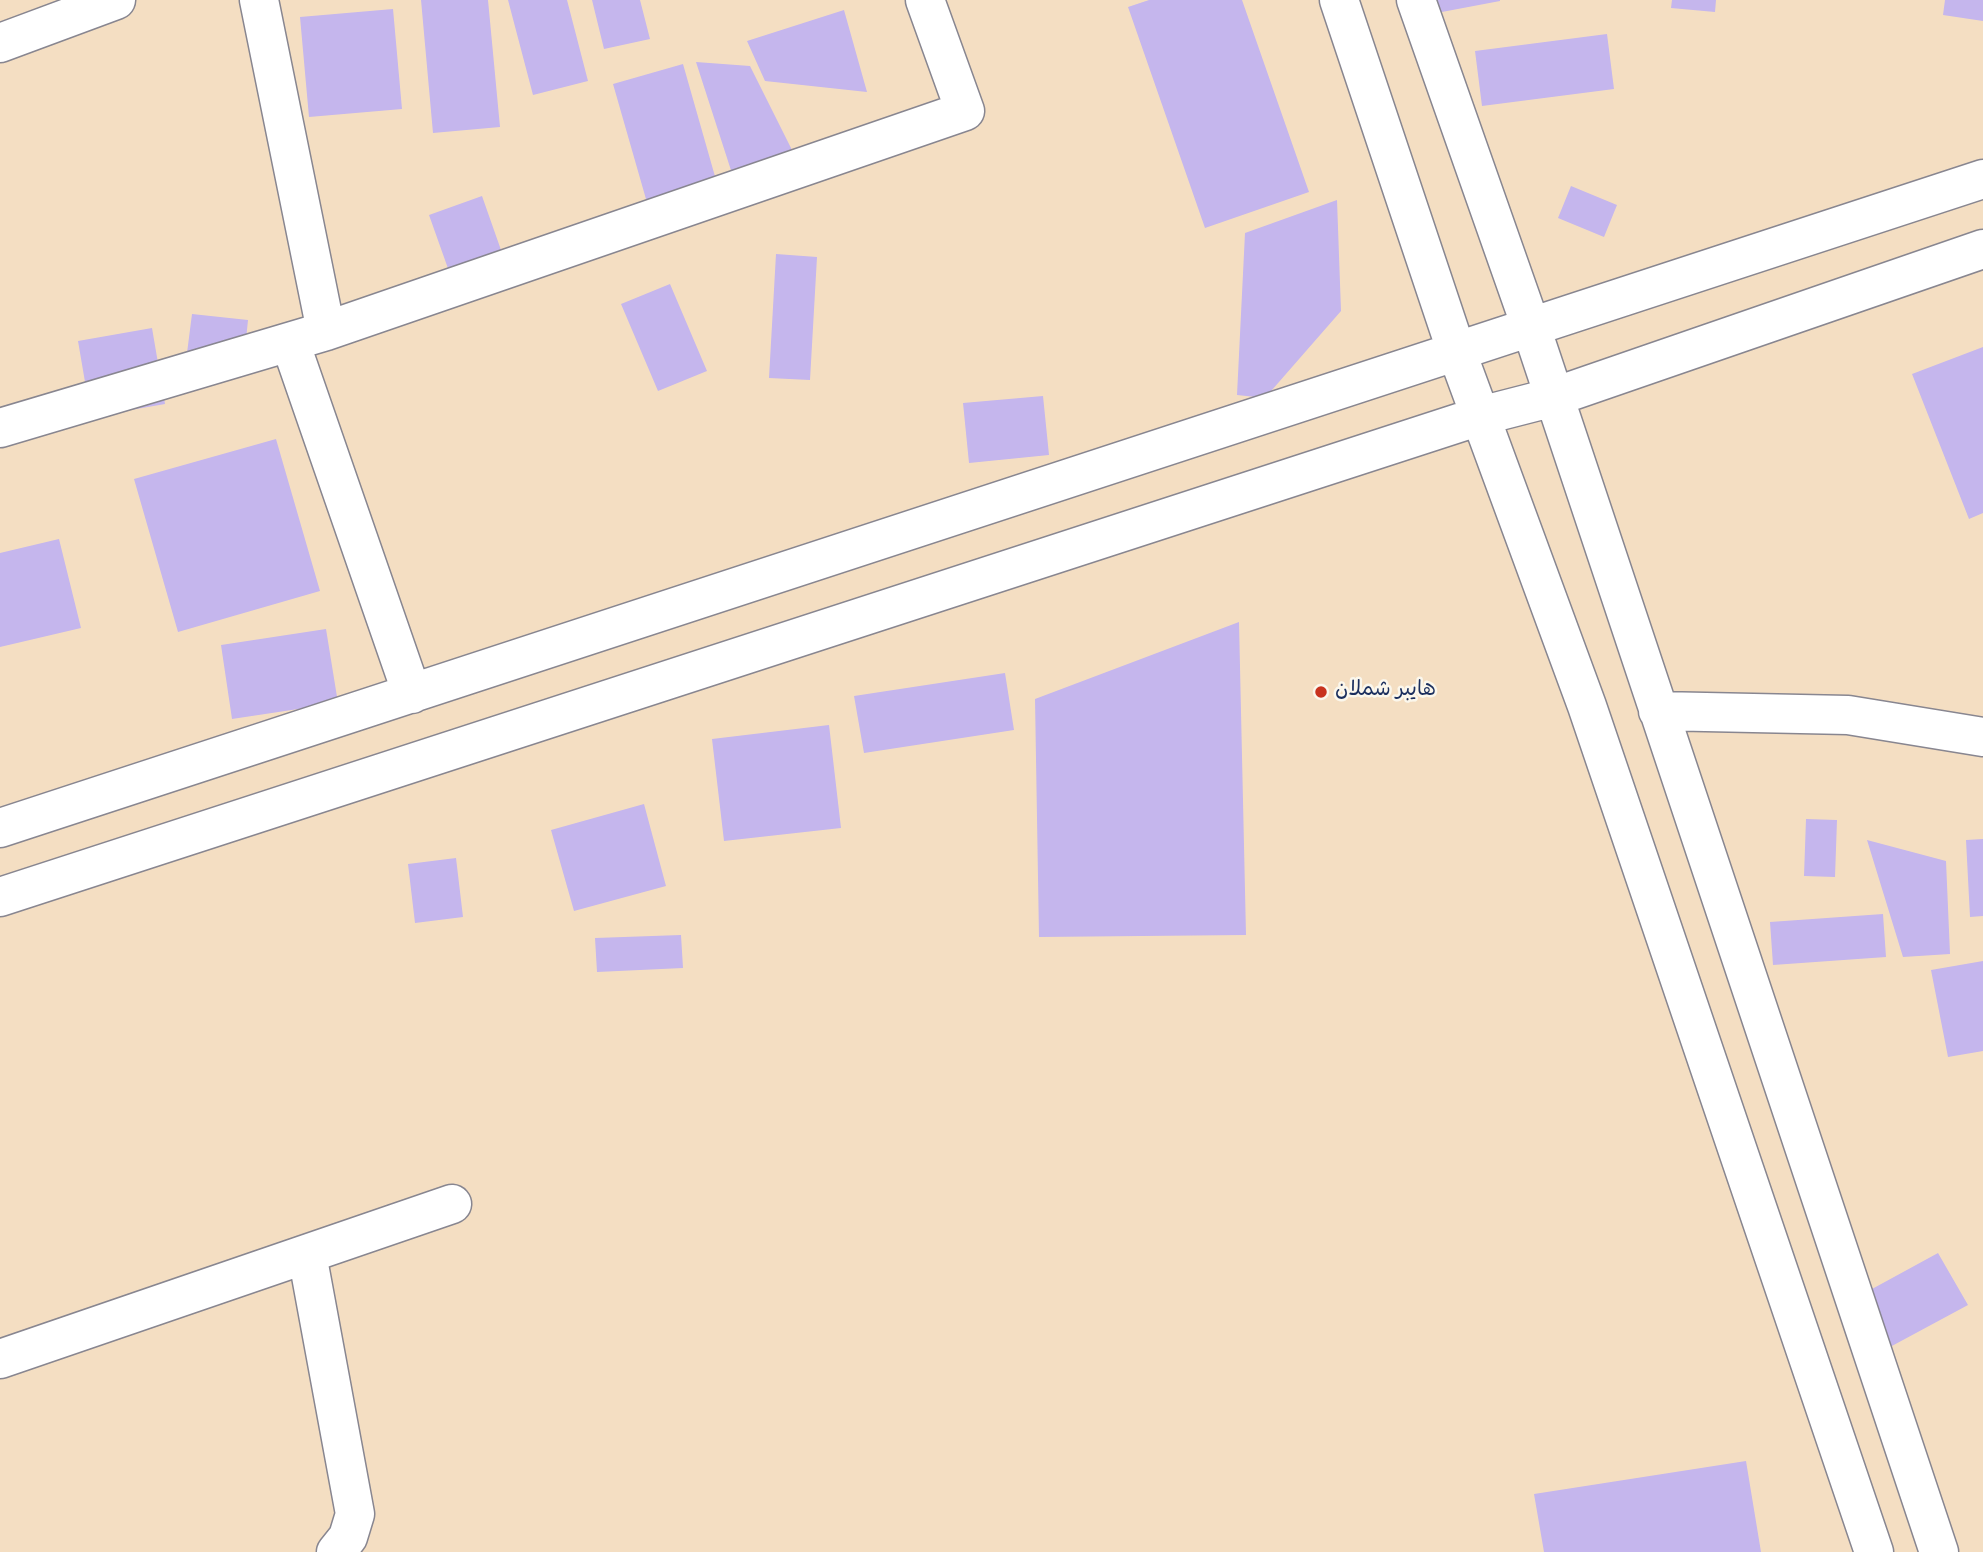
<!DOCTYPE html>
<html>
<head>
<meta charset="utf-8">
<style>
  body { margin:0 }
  canvas { display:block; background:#f4dec2 }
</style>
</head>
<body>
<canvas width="1983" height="1552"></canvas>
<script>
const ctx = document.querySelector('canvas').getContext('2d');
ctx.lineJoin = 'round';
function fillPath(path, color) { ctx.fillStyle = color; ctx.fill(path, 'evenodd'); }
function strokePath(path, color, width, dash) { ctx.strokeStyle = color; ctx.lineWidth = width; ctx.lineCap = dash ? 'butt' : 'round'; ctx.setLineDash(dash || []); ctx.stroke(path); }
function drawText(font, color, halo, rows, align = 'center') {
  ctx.font = font + ' "Gochi Hand","Playpen Sans Arabic",sans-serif'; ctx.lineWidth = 5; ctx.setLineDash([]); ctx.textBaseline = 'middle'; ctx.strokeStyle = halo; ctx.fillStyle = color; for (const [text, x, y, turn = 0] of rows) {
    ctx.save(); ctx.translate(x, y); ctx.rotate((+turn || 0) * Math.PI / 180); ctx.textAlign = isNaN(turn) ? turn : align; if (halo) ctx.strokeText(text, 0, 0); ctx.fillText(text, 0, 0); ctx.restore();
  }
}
const building = new Path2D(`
  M421,0H488L500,127L433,133Z
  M508,0H567L588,81L533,95Z
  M592,0H640L650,39L604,49Z
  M1149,0H1242L1309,192L1205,228L1128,7Z
  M1423,0H1500V1L1426,15Z
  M1672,0H1716L1715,12L1671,8Z
  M1945,0H1983V21L1943,15Z
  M393,9L402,109L309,117L300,17Z
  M844,10L867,92L765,81L747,41Z
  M1607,34L1614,89L1482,106L1475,51Z
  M696,62L750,66L802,170L738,192Z
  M683,64L724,208L654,227L613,84Z
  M1571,186L1617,205L1604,237L1558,218Z
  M482,196L514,287L461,305L429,215Z
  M1337,200L1341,311L1265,398L1237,395L1245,233Z
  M776,254L817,257L810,380L769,378Z
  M670,284L707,371L658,391L621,304Z
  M192,314L248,320L244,360L187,353Z
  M152,328L165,404L91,417L78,341Z
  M1983,347V513L1969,519L1912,374Z
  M1043,396L1049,455L969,463L963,403Z
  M276,439L320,591L178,632L134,479Z
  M59,539L81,628L0,647V553Z
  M1239,622L1246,935L1039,937L1035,699Z
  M326,629L338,703L232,719L221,645Z
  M1005,673L1014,730L864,753L854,696Z
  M829,725L841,828L724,841L712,739Z
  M644,804L666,886L574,911L551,830Z
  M1806,819L1837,820L1835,877L1804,876Z
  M1983,839V916L1970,917L1966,840Z
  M1867,840L1946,861L1950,954L1903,957Z
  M456,858L463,917L415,923L408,864Z
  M1883,914L1886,957L1773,965L1770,922Z
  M681,935L683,968L597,972L595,938Z
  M1983,961V1051L1948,1057L1931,970Z
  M1938,1253L1968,1305L1890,1347L1861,1295Z
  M1746,1461L1761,1552H1544L1534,1494Z`);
const minor = new Path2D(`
  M259,0L326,331
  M1339,0L1456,350L1587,706L1874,1552
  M1416,0L1530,324L1939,1552
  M0,43L116,0
  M290,342L412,694
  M0,428L326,331L965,111L925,0
  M1658,711L1848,715L1983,737
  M0,828L1983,179
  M0,897L1480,416L1554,397L1983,249
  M307,1254L355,1514L348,1537L336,1552
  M0,1359L452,1204`);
const markers = [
  [1321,692,7,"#c8321e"]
];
const poiNames = [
  ["هايبر شملان",1335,692]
];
fillPath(building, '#c5b6ed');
strokePath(minor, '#888690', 41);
strokePath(minor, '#fff', 38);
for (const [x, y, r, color] of markers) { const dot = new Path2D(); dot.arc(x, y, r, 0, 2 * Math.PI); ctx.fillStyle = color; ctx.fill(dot); strokePath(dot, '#fbf7ec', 2.5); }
drawText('21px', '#1b2f5e', '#fbf7ec', poiNames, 'left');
</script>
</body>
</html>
